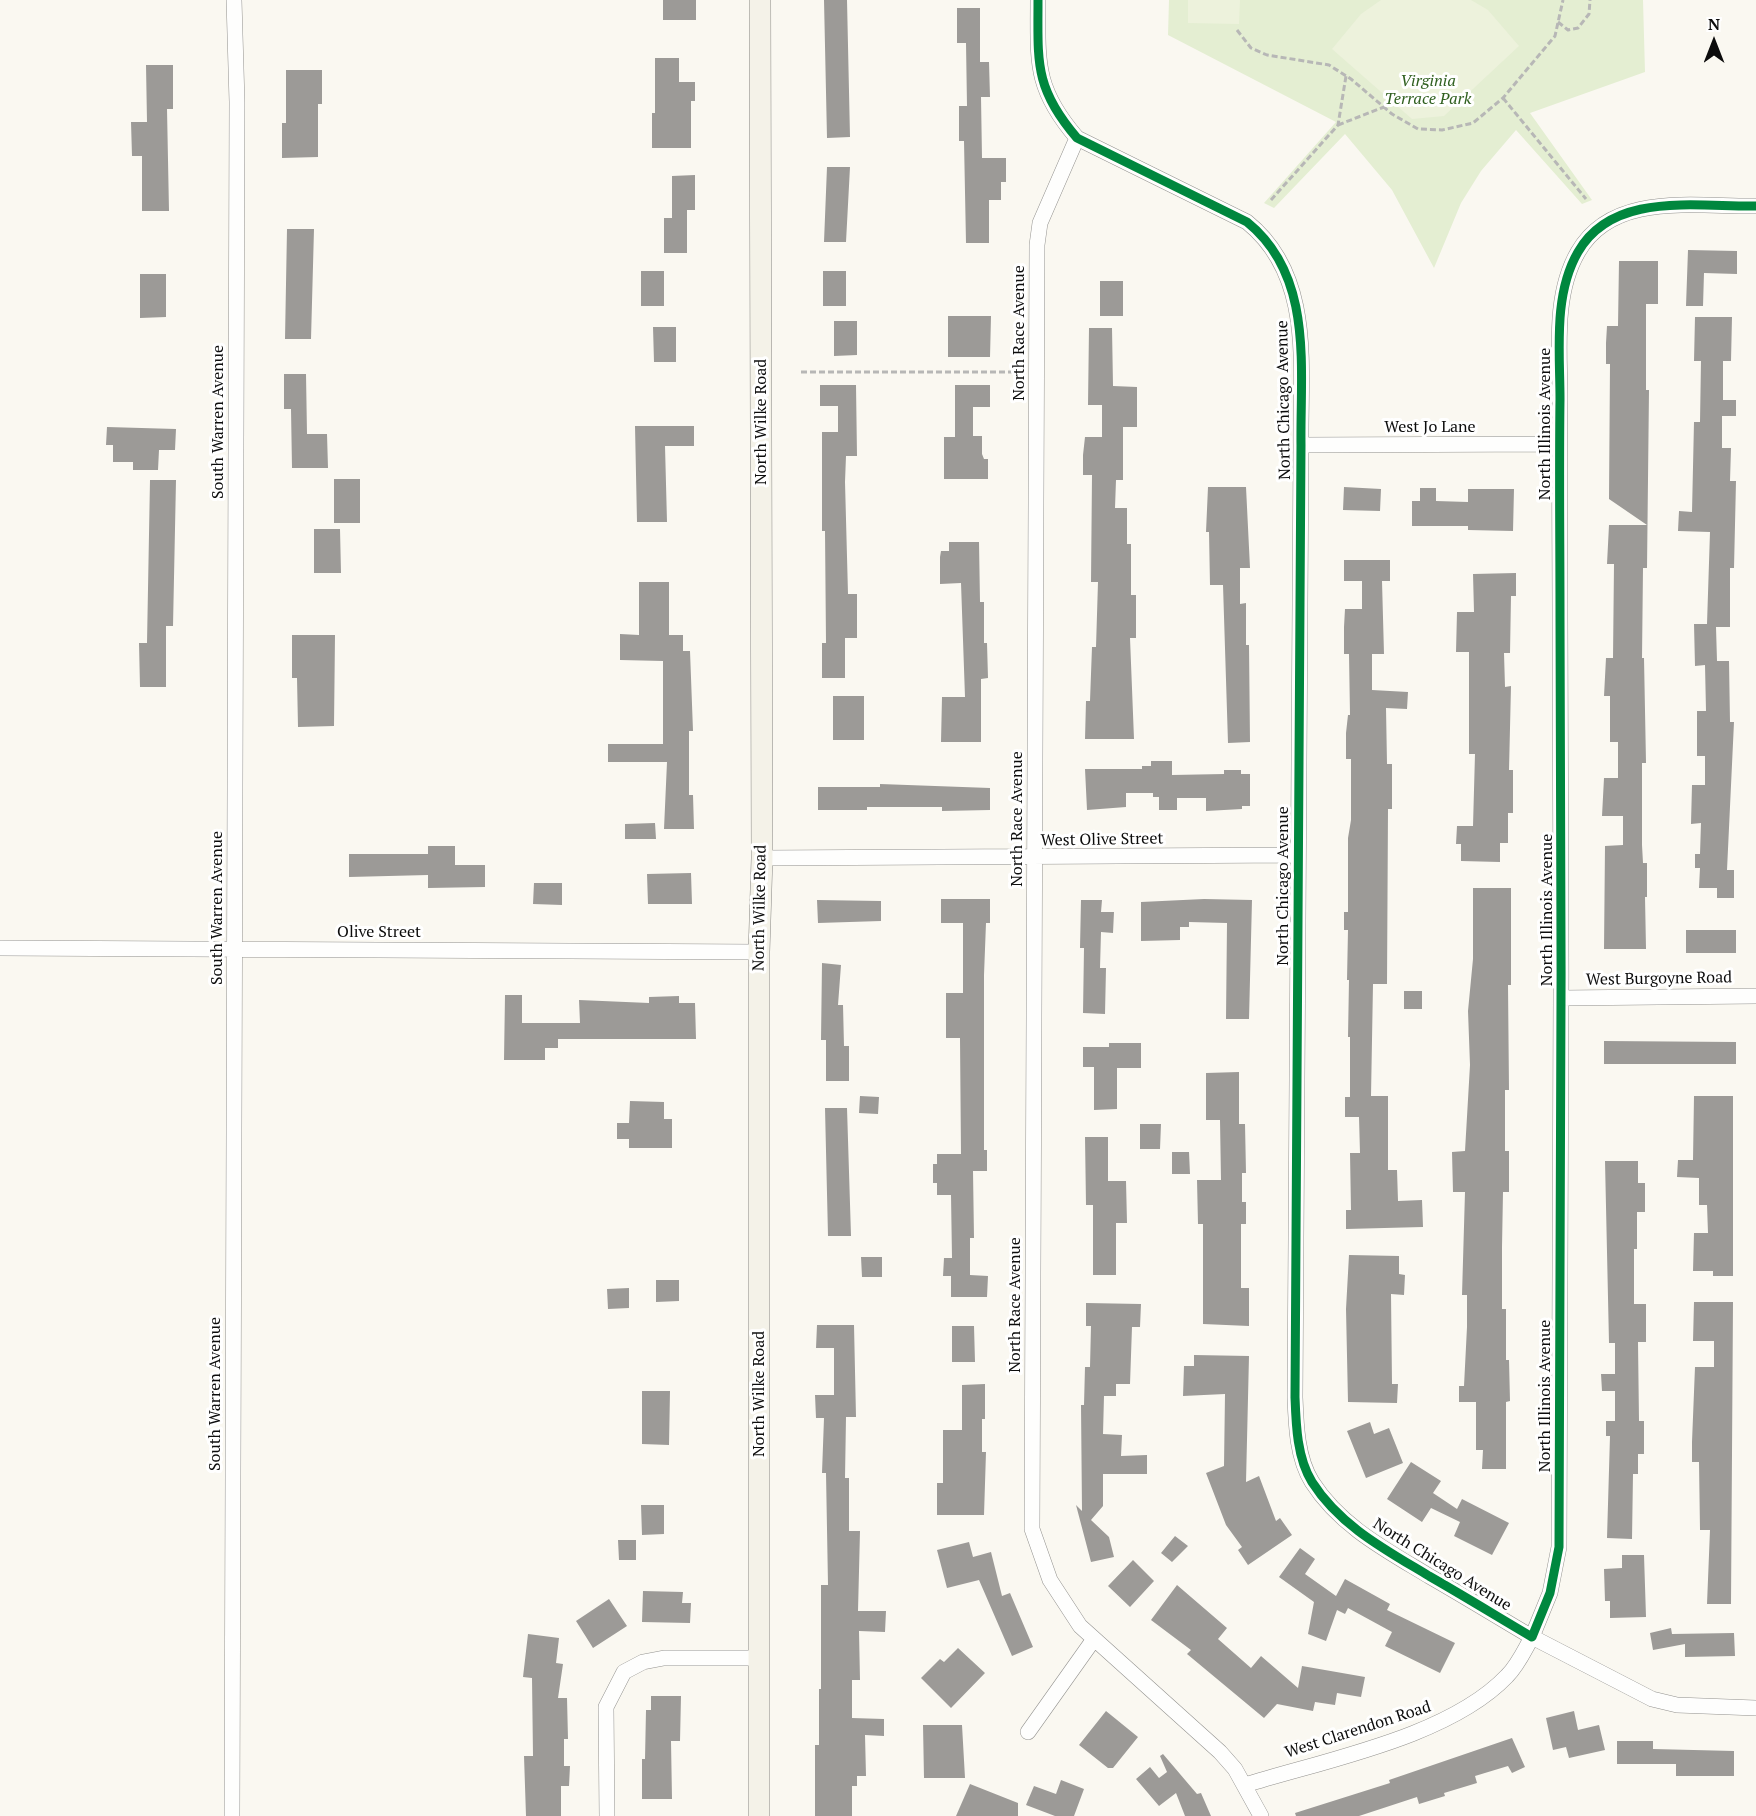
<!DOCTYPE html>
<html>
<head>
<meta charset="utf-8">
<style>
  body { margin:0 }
  #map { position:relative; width:1756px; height:1816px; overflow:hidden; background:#faf8f1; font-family:"PT Serif",serif }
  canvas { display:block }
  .north { position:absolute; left:1684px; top:12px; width:60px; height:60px; -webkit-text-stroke:4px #fff; paint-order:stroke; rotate:0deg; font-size:16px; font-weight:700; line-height:24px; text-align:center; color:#0c0c0c }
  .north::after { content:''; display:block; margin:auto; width:21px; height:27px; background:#0c0c0c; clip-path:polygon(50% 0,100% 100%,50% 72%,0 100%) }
</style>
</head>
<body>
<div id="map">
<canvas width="1756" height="1816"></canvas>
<div class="north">N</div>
</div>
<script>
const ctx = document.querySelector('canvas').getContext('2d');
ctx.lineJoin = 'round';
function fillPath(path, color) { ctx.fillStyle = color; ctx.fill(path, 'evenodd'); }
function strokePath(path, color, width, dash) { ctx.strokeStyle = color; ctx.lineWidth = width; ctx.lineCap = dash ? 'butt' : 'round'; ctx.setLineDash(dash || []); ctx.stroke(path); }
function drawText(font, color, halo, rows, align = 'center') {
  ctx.font = font + ' "PT Serif",serif'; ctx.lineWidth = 6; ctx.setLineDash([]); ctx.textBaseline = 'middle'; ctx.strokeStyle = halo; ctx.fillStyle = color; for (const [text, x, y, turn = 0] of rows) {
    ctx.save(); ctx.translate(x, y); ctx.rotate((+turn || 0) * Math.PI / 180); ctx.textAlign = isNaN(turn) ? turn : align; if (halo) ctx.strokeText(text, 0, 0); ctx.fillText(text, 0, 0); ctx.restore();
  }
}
const green = new Path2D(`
  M1169,0H1643L1645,72L1530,113L1592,200L1582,204L1516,130L1481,171L1461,203L1434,268L1392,190L1345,134L1274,208L1264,203L1336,122L1168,35Z`);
const pitch = new Path2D(`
  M1188,0H1240L1239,24L1188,23Z
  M1381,0H1471L1488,10L1519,46L1444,116L1412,119L1332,49L1361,14Z`);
const building = new Path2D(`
  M663,0H696V20H663Z
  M824,0H847L850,137L827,138Z
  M957,8H980V62H989L990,97H981L982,158H1006V182H1001V200H989V243H966L964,141H959V106H967L966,43H957Z
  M655,58H679V82H695V101H691V148H652V113H655Z
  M146,65H173V109H167L169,211H142V156H132L131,122H147Z
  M286,70H322V104H318V157L282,158V123H286Z
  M827,167H850L846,242H824Z
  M695,175V210H687V253H664V218H672V176Z
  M287,229H314L311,339H285Z
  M1688,250L1737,251V274L1704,273L1703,306H1686Z
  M1619,261H1658V304H1646V390H1649L1647,568H1643L1642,658H1644L1646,763H1642V845L1643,863H1647V897H1645L1646,949H1604L1605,846L1623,845V816H1602L1604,778H1618V742H1610V696H1604L1606,658H1613L1614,564H1607L1609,525H1647L1609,499L1610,364H1606V343L1607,326H1618Z
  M641,271H664V306H641Z
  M823,271H846V306H823Z
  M140,274H166V317L140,318Z
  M1100,281H1123V316H1100Z
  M948,316H991L990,357H948Z
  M1695,317H1732L1731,361H1723V400H1736V416H1722V448H1731L1730,481H1736L1734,568H1730V627H1716L1717,661H1729L1730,722H1734L1727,870H1734V898H1717V888H1699L1700,868H1695V854H1700L1701,823L1691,824L1692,785H1705V756H1697V711H1706L1705,665L1695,666L1694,624H1707L1710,532L1678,531L1679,511L1692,512L1694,422H1700L1701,361H1694Z
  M834,321H857V355L834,356Z
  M653,327H676V362H654Z
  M1089,328H1112L1113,386L1137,387V427H1123V480H1116L1115,508H1127V544H1131V595H1136V638H1130L1134,739H1085L1086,701H1090L1092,647H1096L1098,582H1091L1092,475H1083V455L1085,437H1102V405H1088Z
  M284,374H306L307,434H327L328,468H292L291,409H284Z
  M820,385H856L857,456H846L845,482L848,594H857V638H845V678H822V643H826L825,531H822V432H838V406H820Z
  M955,385H990V407H973V436H982V454L984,459H988V479H944V437H955Z
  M635,426H694V446H665L667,522H637Z
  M107,427L176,429L175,450H159L158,470H133V462H113V445H106Z
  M334,479H360V523H334Z
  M150,480H176L173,626H166V687H140L139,643H147Z
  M1208,487H1246L1250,568H1240V604L1246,603V645H1249L1250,742L1228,743L1223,585H1210L1209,532H1206Z
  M1344,487L1381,489L1380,511L1343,510Z
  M1420,488H1436V501L1468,502V489H1514L1513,531L1468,530V526H1412V501H1420Z
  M314,529H340L341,573H314Z
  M949,542H979L980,602H984V643H987L988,678L981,679V742H941L942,697H965L961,583L940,584V557L941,551H949Z
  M1344,560H1390V581H1382L1384,654H1372V690L1408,692L1407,709L1386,708L1387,764H1392V809H1388L1387,984H1373L1371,1096H1388V1170H1397L1398,1201L1422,1200L1423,1227L1346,1229V1210H1351L1350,1153H1360L1359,1117H1345V1097H1350V1037H1348L1349,980H1347L1348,930H1344V912H1348V838L1351,820V759H1346V733L1348,715H1350L1349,654H1344V627L1345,609H1362V581H1344Z
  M1516,573V596H1511L1510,653H1504L1505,687L1511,686L1509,770H1513V813H1508V843H1500V862L1461,861V844H1456L1457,826H1473L1475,754H1469V652H1456L1457,612H1474L1473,574Z
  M639,582H669V635H683V651H690L693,731H689V795H693L694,829H664L667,762H608V744H663V661L620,660V634L639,635Z
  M292,635H335L334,726L298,727L297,678H292Z
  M833,696H864V740H833Z
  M1151,761H1172V775L1224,774V770H1241V774H1250V806H1242V809L1206,811V798H1177V810H1159V797H1153V793H1126V807L1087,810L1085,769H1142V766H1151Z
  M880,784L990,788V810L942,811V807H867V810H818V787H880Z
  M655,823L656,839H625V824Z
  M428,846H455V865H485V887L428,888V875L349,877V854H428Z
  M691,873L692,904H648L647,874Z
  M534,883H562V905L533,904Z
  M1473,888H1511V985H1508L1509,1090H1505V1151H1509V1192H1503L1502,1247V1309H1506V1360H1509L1510,1401L1506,1402V1469H1482L1483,1450H1476V1402H1459V1386H1464L1467,1327V1295H1462L1465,1192H1453L1452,1152L1465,1151L1470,1065L1468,1011L1473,959Z
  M941,899H990V923H986L984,975V1150H987V1171H973L974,1238H970V1275L988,1276L987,1297H951V1276H943L944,1258H952L951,1195H937V1183H933V1164H937V1154H961L960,1038H946V993H963V923H941Z
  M1204,899L1252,900L1249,1019H1226L1227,923L1189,922V927H1180V940L1141,941V902Z
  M817,900L881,901V921L818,923Z
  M1081,900H1102L1101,912H1114L1113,933L1101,932L1100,968H1106L1105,1014L1083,1013L1084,948H1080Z
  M1686,930H1736V953H1686Z
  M822,963L841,965L838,1005H843L844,1046H849V1081H826V1040H821Z
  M1404,991H1422V1009H1404Z
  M505,995H522V1023H580L579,1000L649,1003V997L679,996V1003H695L696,1039H558V1048H545V1060H504Z
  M1604,1041L1736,1042V1064H1604Z
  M1109,1043H1141V1068H1117V1109L1094,1110V1067H1083V1047H1109Z
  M1239,1072V1124H1245L1246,1173H1242V1202H1246V1224H1241V1288H1249V1326L1203,1324V1224H1198L1197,1180H1221L1220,1120H1206V1073Z
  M860,1096L879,1097L878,1114L859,1113Z
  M1694,1096H1733V1276H1713V1271H1693L1694,1233H1708L1707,1205H1699V1178L1677,1177L1678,1160H1693Z
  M630,1101L664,1102V1119H672V1148H629V1139H617V1123H629Z
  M825,1108H847L851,1236H828Z
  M1140,1124H1161L1160,1149H1140Z
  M1085,1137H1108V1181H1126L1127,1223H1116V1275H1093V1205H1086Z
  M1172,1152H1189L1190,1174H1172Z
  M1605,1161H1638V1183H1645V1212H1637V1249H1634V1304H1646V1342H1638L1639,1421H1644V1454H1638V1474H1633L1632,1539L1607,1538L1610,1436H1606V1421H1615V1391H1602L1601,1374H1615V1343H1609Z
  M1349,1255L1399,1256V1274L1405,1275L1404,1295L1391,1294L1392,1384H1398L1397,1403L1348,1402L1346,1309Z
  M861,1257H882V1277H862Z
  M656,1280H679V1301L656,1302Z
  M629,1288V1308L608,1309L607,1289Z
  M1694,1302H1733L1731,1604H1707L1710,1530H1700L1699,1462H1692V1442L1695,1367H1714V1341H1693Z
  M1086,1303L1141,1304L1140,1327H1132L1130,1384H1116V1396H1104L1103,1434L1122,1435L1121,1456L1147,1455V1474H1103V1506L1091,1520L1109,1537L1114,1557L1091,1562L1076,1505L1082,1511L1081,1405H1084L1085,1367H1090L1091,1326H1086Z
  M817,1325H854L856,1417H846L845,1478H849V1531H860L858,1611H886L885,1632L859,1631L860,1680H852V1718L884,1719V1736L865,1735L866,1776H857V1786H852V1816H815V1745H819V1689H821V1585H828L826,1473H822L824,1418H816L815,1395H834V1348H816Z
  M952,1326H974L975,1362H952Z
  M1194,1355L1249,1356L1246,1482L1259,1476L1276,1521L1280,1518L1292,1535L1248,1565L1238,1550L1242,1547L1226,1525L1206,1473L1224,1466L1225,1394L1183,1396L1184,1366H1194Z
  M985,1384V1419H982V1452H986L984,1515H937V1483H943V1430H962V1385Z
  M642,1391H670L669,1445L642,1444Z
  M1370,1422L1374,1434L1389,1428L1403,1463L1366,1478L1347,1431Z
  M1411,1462L1441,1481L1433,1493L1457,1509L1462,1499L1509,1523L1492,1555L1454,1536L1460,1522L1431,1508L1422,1522L1387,1499Z
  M641,1505H664V1534L642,1535Z
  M1175,1536L1188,1546L1172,1562L1161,1553Z
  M618,1540H636V1560H619Z
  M969,1542L973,1557L991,1552L1002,1596L1010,1593L1033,1647L1012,1656L979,1580L947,1588L937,1550Z
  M1300,1548L1315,1559L1305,1574L1336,1596L1345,1579L1390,1604L1387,1610L1455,1643L1440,1673L1385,1646L1392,1632L1348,1608L1345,1614L1337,1610L1326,1641L1308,1634L1314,1602L1279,1577Z
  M1622,1555H1644L1646,1617L1610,1618V1601H1605L1604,1569L1622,1568Z
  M1133,1560L1154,1581L1130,1607L1108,1586Z
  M1177,1585L1227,1628L1218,1639L1251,1668L1261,1656L1298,1688L1302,1666L1365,1677L1361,1697L1337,1693L1335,1705L1315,1702L1313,1711L1277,1704L1264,1718L1187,1654L1191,1650L1151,1620Z
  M643,1591L683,1592L682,1603H691L690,1623L642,1622Z
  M609,1599L627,1626L593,1648L576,1621Z
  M1671,1628L1672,1634L1734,1633L1735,1656L1685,1657V1644L1653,1650L1650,1633Z
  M528,1634L559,1638L556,1663L563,1664L558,1698H567L568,1739H564V1766H570L569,1786H561V1816H526L524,1756H533L532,1678L523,1677Z
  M958,1648L985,1673L951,1708L921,1678L940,1659L944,1662Z
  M651,1696H681L680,1741H671L672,1799H642V1759H645L646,1710H651Z
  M1106,1711L1138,1737L1113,1768H1108L1079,1745Z
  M1574,1711L1578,1730L1599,1725L1605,1750L1569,1758L1566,1747L1553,1750L1546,1718Z
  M923,1725H962L965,1778H924Z
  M1512,1738L1525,1767L1512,1773L1508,1766L1475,1776L1477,1783L1444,1793L1445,1796L1419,1804L1417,1797L1359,1816H1296L1295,1813L1390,1783L1389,1780Z
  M1617,1741H1653V1749L1734,1751V1776H1676V1764H1617Z
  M1163,1754L1197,1794L1201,1793L1211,1816H1185L1176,1793L1159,1806L1136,1779L1150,1767L1159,1778L1167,1772L1160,1756Z
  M1061,1780L1084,1789L1074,1816H1055L1026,1805L1034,1786L1056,1794Z
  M970,1784L1018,1803V1816H956Z`);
const path = new Path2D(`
  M1558,22L1568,30L1578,28L1589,14L1590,0
  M1237,30L1251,48L1267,55L1329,65L1351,79L1392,114L1418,129L1442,130L1473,123L1503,98L1555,36L1563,0
  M1503,98L1586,199
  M1338,125L1384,107
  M1271,200L1338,125L1346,76
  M801,372H1014`);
const street = new Path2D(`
  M1038,0C1038,62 1034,88 1077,138L1247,222C1314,276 1300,367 1301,445L1295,1397C1296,1425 1297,1458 1312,1482C1340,1526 1386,1550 1429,1576C1464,1596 1498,1617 1532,1637L1550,1593L1559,1547C1561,1237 1562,927 1560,617C1560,544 1559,472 1560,399C1560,352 1553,295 1578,252C1613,191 1696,207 1756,206
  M1077,138L1040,223L1037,245L1032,1529L1050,1580L1080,1626L1220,1752L1235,1769L1261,1816
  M1301,445L1559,444
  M762,858L1298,855
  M0,948L759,952
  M1562,998L1756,996
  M1028,1732L1094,1639
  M1245,1785C1325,1760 1449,1737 1507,1676C1518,1665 1524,1651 1532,1637L1652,1699L1677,1705L1756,1708
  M232,1816L237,102L234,0
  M607,1816L606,1707L624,1672L643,1662L664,1658H759`);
const secondary = new Path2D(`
  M759,1816V952L762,858L760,0`);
const cycleway = new Path2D(`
  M1038,0C1038,62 1034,88 1077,138L1247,222C1314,276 1300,367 1301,445L1295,1397C1296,1425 1297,1458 1312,1482C1340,1526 1386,1550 1429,1576C1464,1596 1498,1617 1532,1637L1550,1593L1559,1547C1561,1237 1562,927 1560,617C1560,544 1559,472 1560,399C1560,352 1553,295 1578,252C1613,191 1696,207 1756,206`);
const parkNames = [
  ["Virginia",1428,81],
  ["Terrace Park",1428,99]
];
const streetNames = [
  ["North Race Avenue",1019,333,-90],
  ["North Chicago Avenue",1284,400,-91],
  ["South Warren Avenue",218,422,-90],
  ["North Wilke Road",761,422,-90],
  ["North Illinois Avenue",1545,424,-90],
  ["West Jo Lane",1430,427],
  ["North Race Avenue",1017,819,-90],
  ["West Olive Street",1102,840,-1],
  ["North Chicago Avenue",1283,886,-90],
  ["South Warren Avenue",217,908,-90],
  ["North Wilke Road",760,908,-89],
  ["North Illinois Avenue",1547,910,-90],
  ["Olive Street",379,932],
  ["West Burgoyne Road",1659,979,-1],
  ["North Race Avenue",1015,1305,-90],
  ["South Warren Avenue",215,1394,-90],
  ["North Wilke Road",759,1394,-90],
  ["North Illinois Avenue",1545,1396,-90],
  ["North Chicago Avenue",1442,1565,32],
  ["West Clarendon Road",1358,1730,-18]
];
fillPath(green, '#e4eed2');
fillPath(pitch, '#edf2dc');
fillPath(building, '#9c9a97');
strokePath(street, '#93928f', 16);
strokePath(secondary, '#8a8986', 22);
strokePath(path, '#b7b7b6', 3, [6, 3]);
strokePath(street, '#fefefd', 15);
strokePath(secondary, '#f4f2e8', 21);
strokePath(cycleway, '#00873e', 9);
drawText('italic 16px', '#306020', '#fff', parkNames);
drawText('16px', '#0c0c0c', '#fff', streetNames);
</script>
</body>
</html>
